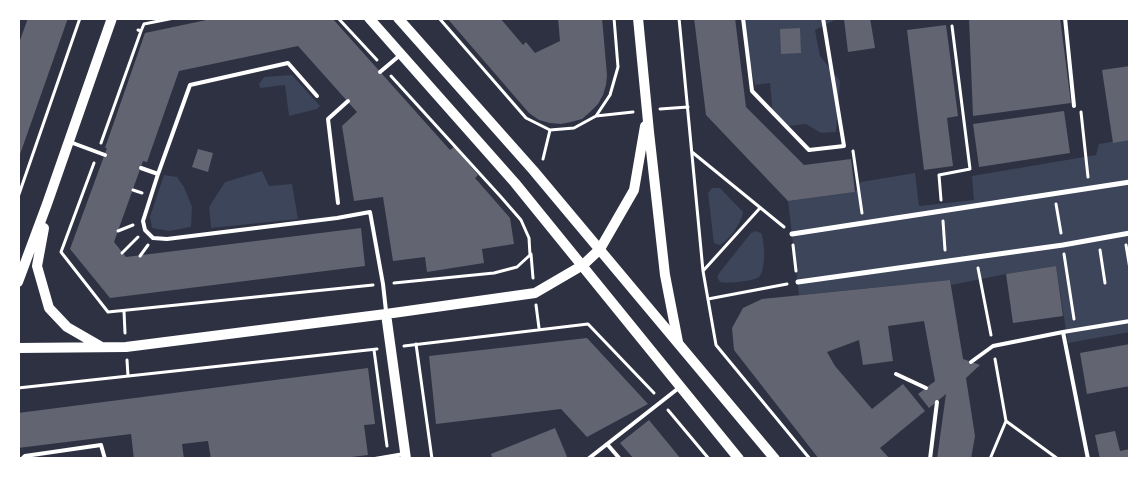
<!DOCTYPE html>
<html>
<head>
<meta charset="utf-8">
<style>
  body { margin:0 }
  #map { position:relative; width:1148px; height:477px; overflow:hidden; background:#2d3142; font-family:"Sofia Sans Condensed",sans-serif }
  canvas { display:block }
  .frame { position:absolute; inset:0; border:20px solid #fff; pointer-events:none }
</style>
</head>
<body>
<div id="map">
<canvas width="1148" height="477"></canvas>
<div class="frame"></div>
</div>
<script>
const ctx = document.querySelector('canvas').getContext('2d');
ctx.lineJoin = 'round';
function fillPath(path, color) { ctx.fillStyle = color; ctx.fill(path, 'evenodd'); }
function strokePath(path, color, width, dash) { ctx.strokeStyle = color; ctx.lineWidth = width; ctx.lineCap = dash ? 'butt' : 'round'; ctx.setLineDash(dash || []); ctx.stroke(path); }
const green = new Path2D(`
  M741,18H839L815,30L820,56L840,81L836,132L821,133L806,124L788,126L771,115L772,104L770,83L755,85L744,40Z
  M292,75L320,106L317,109L289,116L285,85L260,88L259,84L264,77Z
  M1130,139V332L1068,343L1056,266L1006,274L951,285L950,280L799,295L788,201L855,192L861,182L915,173L919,206L974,200L972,176L1096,155L1099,144Z
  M262,171L269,186L292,184L298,219L211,228L209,207L225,182Z
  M164,175L177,177L184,187L192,207L191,227L169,231L152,228L150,217Z
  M712,188H720L743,212C742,222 729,241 720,245L714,243L713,236L708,193Z
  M755,231L761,233C765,241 766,271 759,277C754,281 727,284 720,282L717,277L720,272L751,233Z`);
const building = new Path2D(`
  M28,18H68L18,160V46Z
  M216,18H332L450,150L454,147L478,175L475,178L510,218L514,244L482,249L484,263L427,272L425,257L393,261L383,197L354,201L342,126L357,112L298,46L179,71L147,162L143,161L114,242L126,257L361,228L365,266L110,298L70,249L107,148H105L145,33Z
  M447,18H500L523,45L526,42L535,53L560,41L558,18H602L607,75L606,85L603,95L598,104L590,112L582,119L571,122L561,124L550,123L539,120L529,113Z
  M694,18H735L746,107L804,165L851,159L855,192L788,201L706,115Z
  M854,18H870L875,48L848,52L844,19Z
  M969,18H1060L1071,103L973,116Z
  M946,25L958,116L947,118L953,166L924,170L907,30Z
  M800,28L801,53L781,54L780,29Z
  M1130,66V140L1113,143L1102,70Z
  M1064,111L1070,153L979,167L973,124Z
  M198,149L213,153L208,172L192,167Z
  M1056,266L1063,316L1013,323L1006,274Z
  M950,280L963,359L980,365L966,378L975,436L971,459H937L946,394L929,408L918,394L935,381L924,321L888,326L893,361L863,365L859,340L827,352L835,366L872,409L903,384L925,411L880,448L890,459H819L734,350L732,328L743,308L762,299Z
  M587,338L648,404L587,437L561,409L436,424L429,356Z
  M1130,344V386L1087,394L1080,353Z
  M368,368L375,424L364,425L368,455L335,459H211L208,441L182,444L184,459H134L131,434L18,448V413Z
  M649,420L681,459H634L620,443Z
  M555,428L568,459H493L491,454Z
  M1115,431L1120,451L1130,449V459H1100L1095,435Z`);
const path = new Path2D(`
  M338,18L377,60
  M439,18L526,118L550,130L574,128L596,116L610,95L618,67L614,18
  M679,18L703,271L716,345L810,459
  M141,31L144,24L174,18
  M391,76L501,197L521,220L529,238L530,255L517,267L494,273L394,283
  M660,109L688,107
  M1081,112L1088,177
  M596,116L633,112
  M101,143L141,31L138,30
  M853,151L862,213
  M692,152L784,227
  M543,159L550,130
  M94,163L61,252L108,312L373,285
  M133,190L142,193
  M18,197L80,18
  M941,200L939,175L970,169L952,26
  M1056,204L1061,233
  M943,221L945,250
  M118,231L133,225
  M793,245L796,271
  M1126,245L1130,269
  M1100,250L1105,283
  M122,253L138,237
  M531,254L533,278
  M1064,254L1074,319
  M140,256L148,245
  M978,268L991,335
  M703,271L760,208
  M708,299L787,284
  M536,305L539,328
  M124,311L125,333
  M416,344L432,459
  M404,346L588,324L654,393
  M374,350L387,446
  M995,359L1006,421L1058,459
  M127,360L128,376
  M18,388L377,349
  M668,410L709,459
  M990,459L1006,421`);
const service = new Path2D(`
  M743,18L752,91L809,150L844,146L823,18
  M1065,18L1074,106
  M380,72L399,56
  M70,142L105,155
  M141,168L158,174L190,85L288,63L317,96
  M158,174L143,221L145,230L153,238L167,239L337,218L370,212L383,284L386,311
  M338,203L328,119L348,101
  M1063,332L1088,459
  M971,362L993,346L1063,332L1130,321
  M896,374L926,388
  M607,444L620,459
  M22,459L25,456L101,445L105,459
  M375,459L404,454
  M588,459L680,387
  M930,459L937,402`);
const pedestrian = new Path2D(`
  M792,234L1130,182
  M798,282L1063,245L1130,233`);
const tertiary = new Path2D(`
  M638,18L649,132L665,275L678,342
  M44,228L37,266L49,308L67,327L100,346
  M600,249L634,190L645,126
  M18,282L47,204L112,18
  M386,314L406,459
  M18,348L126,347L386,314L535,293L583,265`);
const secondary = new Path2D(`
  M369,18L515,183L739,459
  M398,18L533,170L775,459
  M583,265L600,249`);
fillPath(green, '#3c4559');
fillPath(building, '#626471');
strokePath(path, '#fff', 3);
strokePath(service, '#fff', 4);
strokePath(pedestrian, '#fff', 5);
strokePath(tertiary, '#fff', 10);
strokePath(secondary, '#fff', 10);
</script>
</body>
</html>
